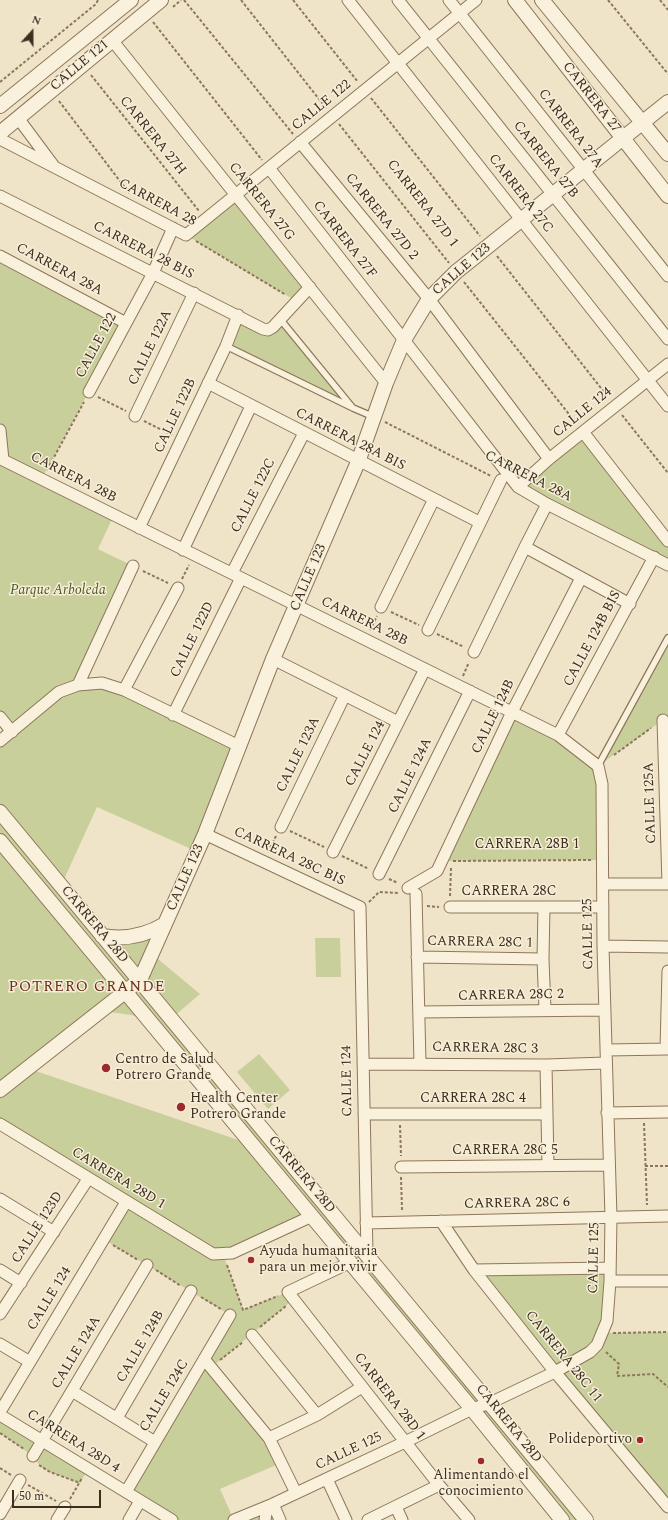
<!DOCTYPE html>
<html>
<head>
<meta charset="utf-8">
<style>
  body { margin:0 }
  #map { position:relative; width:668px; height:1520px; overflow:hidden; background:#f0e4c8; font-family:Spectral,serif }
  canvas { display:block }
  .north { position:absolute; left:12px; top:12px; width:40px; height:40px; -webkit-text-stroke:3px #f7eed8; paint-order:stroke; rotate:21deg; font-size:11px; font-weight:700; line-height:16px; text-align:center; color:#3d2e20 }
  .north::after { content:''; display:block; margin:auto; width:14px; height:18px; background:#3d2e20; clip-path:polygon(50% 0,100% 100%,50% 72%,0 100%) }
  .scale { position:absolute; left:12px; top:1490px; width:89px; height:18px; box-sizing:border-box; border:2px solid #3d2e20; border-top:0; padding-left:5px; font-size:12px; line-height:14px; white-space:nowrap; color:#3d2e20; -webkit-text-stroke:3px #f7eed8; paint-order:stroke }
</style>
</head>
<body>
<div id="map">
<canvas width="668" height="1520"></canvas>
<div class="north">N</div>
<div class="scale">50 m</div>
</div>
<script>
const ctx = document.querySelector('canvas').getContext('2d');
ctx.lineJoin = 'round';
function fillPath(path, color) { ctx.fillStyle = color; ctx.fill(path, 'evenodd'); }
function strokePath(path, color, width, dash) { ctx.strokeStyle = color; ctx.lineWidth = width; ctx.lineCap = dash ? 'butt' : 'round'; ctx.setLineDash(dash || []); ctx.stroke(path); }
function drawText(font, color, halo, rows, align = 'center') {
  ctx.font = font + ' Spectral,serif'; ctx.lineWidth = 3; ctx.setLineDash([]); ctx.textBaseline = 'middle'; ctx.strokeStyle = halo; ctx.fillStyle = color; for (const [text, x, y, turn = 0] of rows) {
    ctx.save(); ctx.translate(x, y); ctx.rotate((+turn || 0) * Math.PI / 180); ctx.textAlign = isNaN(turn) ? turn : align; if (halo) ctx.strokeText(text, 0, 0); ctx.fillText(text, 0, 0); ctx.restore();
  }
}
const green = new Path2D(`
  M236,195L310,287L296,301L186,235Z
  M0,256L126,323L42,478L114,515L98,549L133,566L78,685L102,683L239,746L198,852L97,807L61,886L102,936L154,930L152,954L200,994L172,1018L586,1520H562L312,1216L223,1254L243,1310L288,1292L294,1299L212,1367L281,1463L220,1489L234,1520L273,1504L280,1520H172L126,1492L230,1315L103,1239L126,1202L0,1124V741L12,732L0,717ZM110,1012L131,1015L141,1018L253,1145L27,1068Z
  M238,315L263,329L280,319L353,408L226,346Z
  M583,432L668,541V565L518,487Z
  M668,638V720H663L598,766L602,860L442,861L512,712L598,766Z
  M315,938H340L341,977H316Z
  M259,1054L290,1090L268,1109L237,1072Z
  M610,1268L602,1333L668,1332V1507L474,1271Z
  M0,1415L88,1469L80,1483L50,1472L41,1467L33,1456L0,1433Z`);
const path = new Path2D(`
  M184,0L293,134
  M241,0L326,108
  M293,0L358,82
  M608,0L668,74
  M660,0L668,10
  M173,7L181,0
  M153,22L262,160
  M91,75L199,211
  M0,82L96,4L98,0
  M371,98L480,236
  M59,101L129,193
  M339,124L449,263
  M196,241L286,295
  M497,256L608,397
  M464,282L576,423
  M98,397L126,411
  M622,415L668,473
  M144,421L172,435
  M385,422L491,476
  M47,470L84,402
  M143,571L168,583
  M182,579L189,565
  M391,612L419,625
  M370,630L377,616
  M437,634L464,647
  M463,676L469,662
  M614,755L651,728
  M290,831L324,847
  M268,852L276,836
  M342,856L369,869
  M453,861L593,860
  M389,879L398,883
  M450,896L451,868
  M369,902L379,892L398,893
  M427,906L439,907
  M644,1123L647,1205
  M400,1125L401,1156
  M645,1166H668
  M401,1177L402,1210
  M113,1245L138,1260
  M227,1265L243,1310L278,1296
  M156,1270L181,1286
  M201,1297L221,1309
  M260,1327L286,1306
  M613,1333L668,1332
  M606,1352L619,1364L617,1376L653,1374L668,1387
  M220,1360L243,1342
  M0,1433L24,1449
  M39,1465L50,1472L80,1483
  M0,1468L11,1475
  M28,1485L56,1501
  M70,1499L82,1478`);
const service = new Path2D(`
  M280,319L352,407
  M226,346L353,408L374,417
  M598,766L668,638`);
const minor = new Path2D(`
  M348,0L668,406
  M398,0L668,339
  M449,0L668,276
  M112,40L386,383
  M18,118L53,165
  M0,139L186,235L476,0
  M300,142L429,299L549,459
  M269,168L404,340L518,487L547,504L668,565
  M0,196L263,329L268,330L273,327L310,287
  M0,256L126,323
  M208,383L479,522
  M89,392L153,273L173,228
  M135,416L194,293
  M0,430L3,460
  M583,432L668,541
  M3,460L558,735L598,766L602,784L603,946L611,1217L610,1281L607,1321L597,1345L590,1352L555,1372L490,1403L472,1409L405,1442L273,1504L234,1520
  M518,487L549,459L668,364
  M139,528L226,346L238,315
  M525,547L630,604
  M183,550L251,406
  M232,573L304,433
  M381,607L434,499
  M428,630L501,480
  M474,652L525,547L547,504
  M273,659L398,722
  M78,685L133,566
  M124,690L178,588
  M173,715L241,578
  M0,717L12,732
  M663,720L668,884
  M558,735L654,557
  M0,741L59,692L78,685L102,683L124,690L239,746
  M281,827L345,695
  M205,834L360,907L367,1254
  M333,852L425,669
  M379,874L470,691
  M603,884H668
  M408,888L437,871L512,712L581,578
  M416,894L420,1064
  M450,907H603
  M544,907L543,959L545,1010
  M603,946L668,947
  M417,957L543,959
  M419,1012L605,1010
  M666,1049L668,971
  M606,1050L668,1049
  M363,1064L546,1065L606,1063
  M546,1065L548,1165
  M607,1113L668,1112
  M364,1114H546
  M0,1124L213,1254L232,1253L312,1216
  M401,1167L609,1165
  M0,1199L54,1232
  M441,1221L474,1270L555,1372L668,1507
  M366,1223L668,1216
  M349,1263L288,1292L439,1485L469,1520
  M0,1270L21,1283
  M474,1270L610,1268
  M610,1281H668
  M0,1314L88,1179
  M252,1335L317,1415
  M0,1344L30,1362
  M204,1359L269,1438L296,1493
  M72,1391L155,1442
  M0,1412L126,1202
  M0,1415L172,1520
  M117,1418L191,1291
  M269,1438L317,1415L362,1387
  M33,1456L147,1265
  M327,1479L346,1520
  M126,1492L230,1315
  M273,1504L280,1520
  M396,1507L402,1520
  M0,1514L20,1480
  M57,1520L65,1507
  M129,1520L140,1501
  M265,1520L267,1507
  M368,1520L439,1485`);
const tertiary = new Path2D(`
  M515,0L668,196
  M542,0L668,154
  M0,106L131,0
  M0,133L161,0
  M0,812L586,1520
  M0,841L472,1409L562,1520
  M102,936C125,940 145,936 165,924
  M0,1090L140,980L205,834L273,659L358,462L386,383L404,340L429,299L456,272L668,102`);
const markers = [
  [106,1068,5,"#9e2a2b"],
  [181,1107,5,"#9e2a2b"],
  [251,1260,4,"#9e2a2b"],
  [640,1440,4,"#9e2a2b"],
  [481,1461,4,"#9e2a2b"]
];
const streetNames = [
  ["CALLE 121",80,66,-40],
  ["CARRERA 27",591,98,52],
  ["CALLE 122",322,106,-39],
  ["CARRERA 27A",570,129,52],
  ["CARRERA 27H",152,136,51],
  ["CARRERA 27B",545,160,51],
  ["CARRERA 27C",520,194,52],
  ["CARRERA 27G",261,202,51],
  ["CARRERA 28",157,203,28],
  ["CARRERA 27D 1",422,204,52],
  ["CARRERA 27D 2",381,217,51],
  ["CARRERA 27F",344,240,52],
  ["CARRERA 28 BIS",143,251,27],
  ["CARRERA 28A",59,270,28],
  ["CALLE 123",462,270,-41],
  ["CALLE 122",97,346,-62],
  ["CALLE 122A",151,348,-64],
  ["CALLE 124",583,413,-39],
  ["CALLE 122B",176,416,-65],
  ["CARRERA 28A BIS",350,440,27],
  ["CARRERA 28A",528,477,27],
  ["CARRERA 28B",73,478,27],
  ["CALLE 122C",254,496,-63],
  ["CALLE 123",309,578,-67],
  ["CARRERA 28B",364,622,26],
  ["CALLE 124B BIS",593,639,-62],
  ["CALLE 122D",193,640,-64],
  ["CALLE 124B",494,717,-64],
  ["CALLE 124",366,754,-63],
  ["CALLE 123A",299,755,-64],
  ["CALLE 124A",411,776,-64],
  ["CALLE 125A",651,803,-92],
  ["CARRERA 28B 1",527,845],
  ["CARRERA 28C BIS",289,857,25],
  ["CALLE 123",186,878,-66],
  ["CARRERA 28C",509,892],
  ["CARRERA 28D",94,925,50],
  ["CALLE 125",589,934,-91],
  ["CARRERA 28C 1",480,943,1],
  ["CARRERA 28C 2",511,996,-1],
  ["CARRERA 28C 3",485,1049,1],
  ["CALLE 124",348,1081,-91],
  ["CARRERA 28C 4",473,1099],
  ["CARRERA 28C 5",505,1151],
  ["CARRERA 28D",301,1175,50],
  ["CARRERA 28D 1",118,1179,31],
  ["CARRERA 28C 6",517,1204,-1],
  ["CALLE 123D",38,1228,-57],
  ["CALLE 125",595,1258,-89],
  ["CALLE 124",50,1299,-59],
  ["CALLE 124B",141,1347,-60],
  ["CALLE 124A",77,1353,-59],
  ["CARRERA 28C 11",563,1357,51],
  ["CALLE 124C",165,1396,-59],
  ["CARRERA 28D 1",389,1397,52],
  ["CARRERA 28D",508,1424,51],
  ["CARRERA 28D 4",73,1442,32],
  ["CALLE 125",349,1452,-25]
];
const parkNames = [
  ["Parque Arboleda",58,591]
];
const poiNames = [
  ["Centro de Salud",115,1060],
  ["Potrero Grande",115,1076],
  ["Health Center",190,1099],
  ["Potrero Grande",190,1115],
  ["Ayuda humanitaria",259,1252],
  ["para un mejor vivir",259,1268],
  ["Polideportivo",632,1440,"right"],
  ["Alimentando el",481,1476,"center"],
  ["conocimiento",481,1492,"center"]
];
const neighbourhoodNames = [
  ["POTRERO GRANDE",87,988]
];
fillPath(green, '#c9cf9b');
strokePath(service, '#8d765c', 8);
strokePath(minor, '#8d765c', 13);
strokePath(tertiary, '#8d765c', 16);
strokePath(path, '#8d765c', 2, [3, 2]);
strokePath(service, '#faf1dc', 5.5);
strokePath(minor, '#faf1dc', 11);
strokePath(tertiary, '#faf1dc', 14);
for (const [x, y, r, color] of markers) { const dot = new Path2D(); dot.arc(x, y, r, 0, 2 * Math.PI); ctx.fillStyle = color; ctx.fill(dot); strokePath(dot, '#f7eed8', 1.5); }
drawText('14px', '#3d2e20', '#f7eed8', streetNames);
drawText('italic 14px', '#4d5a26', '#f7eed8', parkNames);
drawText('14px', '#3d2e20', '#f7eed8', poiNames, 'left');
ctx.letterSpacing = '1px';
drawText('15px', '#6b2e1e', '#f7eed8', neighbourhoodNames);
ctx.letterSpacing = '0px';
</script>
</body>
</html>
